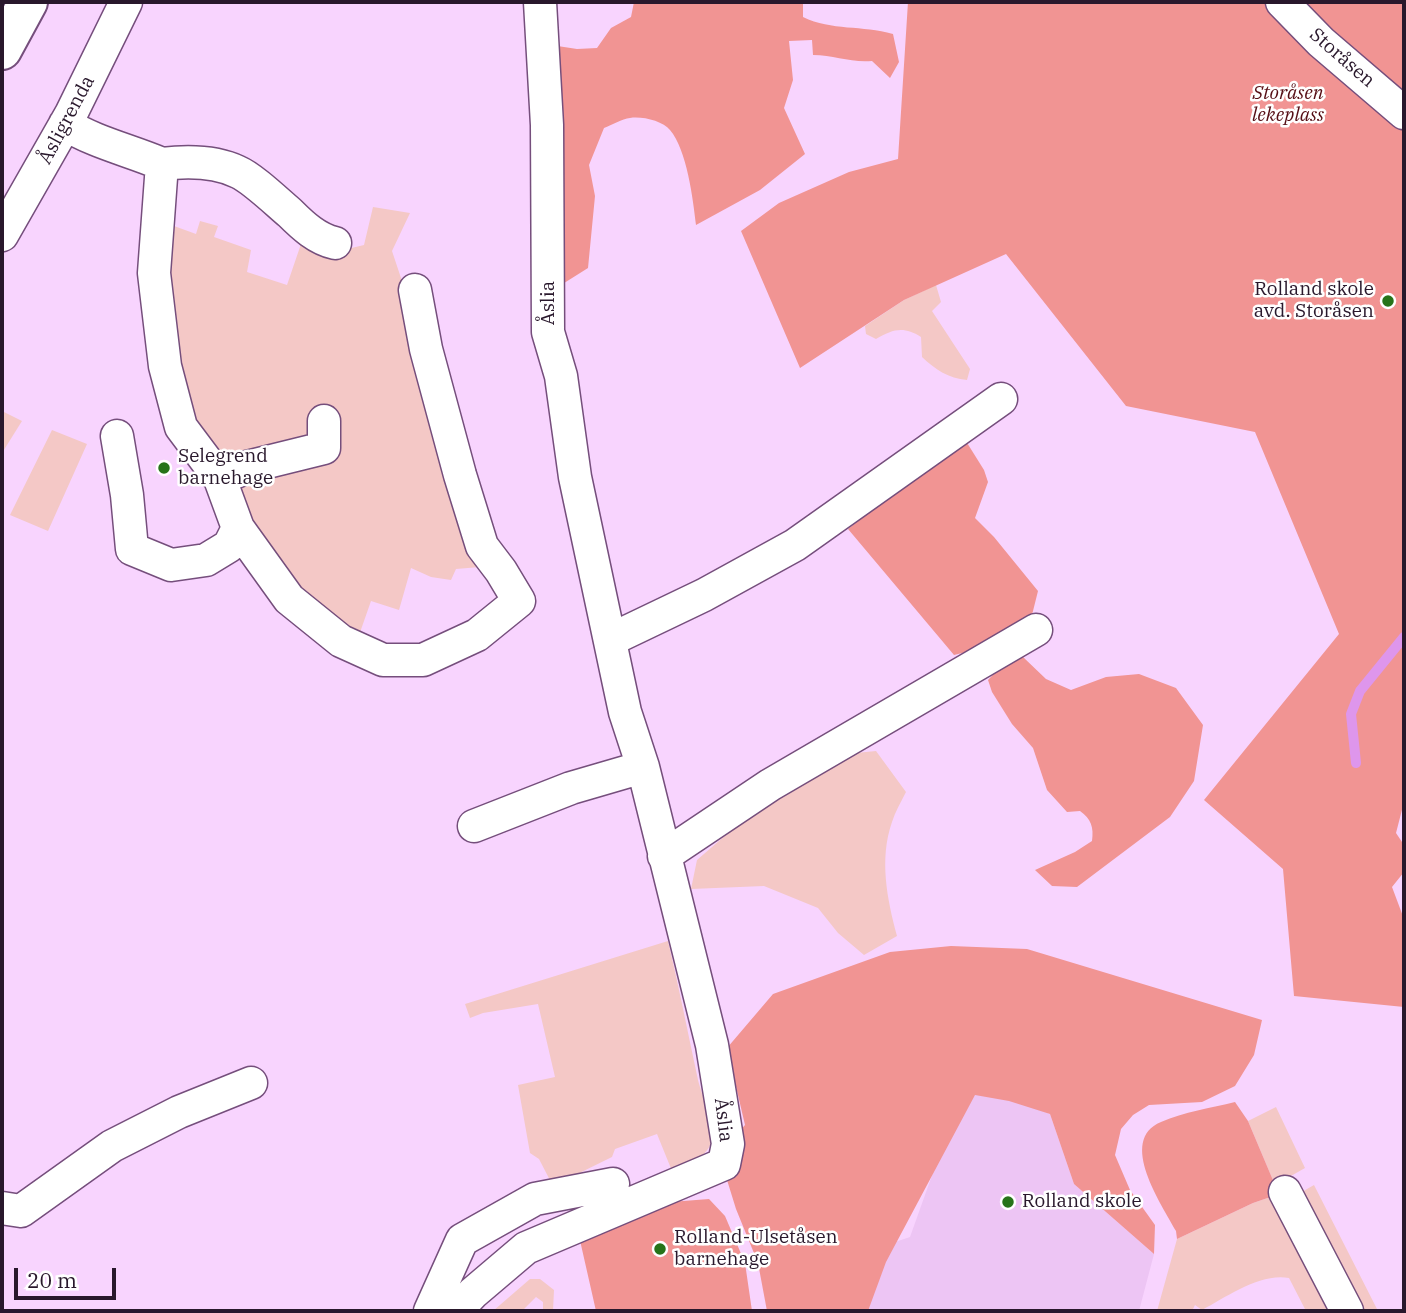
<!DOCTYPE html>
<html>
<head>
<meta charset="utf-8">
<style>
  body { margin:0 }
  #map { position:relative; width:1406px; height:1313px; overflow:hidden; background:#f8d4fe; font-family:"IBM Plex Serif",serif }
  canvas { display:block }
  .frame { position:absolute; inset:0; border:4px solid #29182c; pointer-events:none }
  .scale { position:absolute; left:14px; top:1268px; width:102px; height:32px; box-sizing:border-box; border:4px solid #29182c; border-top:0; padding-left:9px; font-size:21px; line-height:24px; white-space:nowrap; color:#29182c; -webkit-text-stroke:5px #fff; paint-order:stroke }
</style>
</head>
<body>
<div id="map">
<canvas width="1406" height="1313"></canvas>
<div class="frame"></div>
<div class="scale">20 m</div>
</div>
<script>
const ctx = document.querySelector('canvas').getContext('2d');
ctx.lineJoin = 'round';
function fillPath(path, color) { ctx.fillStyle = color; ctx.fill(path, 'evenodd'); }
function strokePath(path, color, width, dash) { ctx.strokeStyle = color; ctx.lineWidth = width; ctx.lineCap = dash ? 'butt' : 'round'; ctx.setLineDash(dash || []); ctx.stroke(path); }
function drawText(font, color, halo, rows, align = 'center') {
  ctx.font = font + ' "IBM Plex Serif",serif'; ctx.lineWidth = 5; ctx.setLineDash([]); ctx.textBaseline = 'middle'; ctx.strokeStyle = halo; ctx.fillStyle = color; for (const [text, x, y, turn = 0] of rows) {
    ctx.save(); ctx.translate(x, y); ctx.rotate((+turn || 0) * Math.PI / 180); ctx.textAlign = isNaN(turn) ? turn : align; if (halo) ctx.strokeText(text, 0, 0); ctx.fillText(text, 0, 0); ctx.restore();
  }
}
const built = new Path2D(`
  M966,1080L1050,1114L1074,1184L1154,1254L1139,1311H854L877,1248L910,1237Z`);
const green = new Path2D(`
  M373,207L410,213L392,251L409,302L480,567L456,569L451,580L431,577L411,568L399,610L371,601L357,641L285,578L184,403L167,256L174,226L196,234L200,221L218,226L214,237L251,250L247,272L287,285L301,244L339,251L364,245Z
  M936,285L941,302L932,311L970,369L967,380C948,378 936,370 922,357L921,337C904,326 893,329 876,339L866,334L865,326L904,300Z
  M2,411L22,421L2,453Z
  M52,430L87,444L48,531L10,515Z
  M876,751L906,792C901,802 895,812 892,822C879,859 887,899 897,936L864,955L838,933L818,908L764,886L691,889L697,860L742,821L856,753Z
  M668,941C679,987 688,1034 698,1080C702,1096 716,1128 711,1143C705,1159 687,1165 672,1171L657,1134L615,1149L612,1157L553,1186L539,1159L530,1153L518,1085L555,1077L538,1004L483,1013L470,1018L465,1004Z
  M1276,1107L1305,1168L1275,1185L1248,1121Z
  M1314,1185L1378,1311H1362L1300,1193Z
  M1285,1192L1338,1311H1306L1289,1278C1259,1273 1227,1297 1202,1310L1195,1305L1192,1311H1157L1177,1239L1253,1203Z
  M530,1279H540L554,1290L553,1311H543V1302L536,1297L522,1311H493Z`);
const forest = new Path2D(`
  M634,2H803V17C832,31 862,25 893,34L899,62L890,78L872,61C851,63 834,55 813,55L812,40L789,41L793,80L784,108L805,154L760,190L696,225C693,199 687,150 670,130C663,121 642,116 630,118C622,119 612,125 604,128L589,165L595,196L588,268L561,285L551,45L577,49L597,48L611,28L631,17Z
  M908,2H1404V802L1396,833L1404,845V872L1392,887L1404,919V1007L1294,996L1283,869L1204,800L1339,634L1255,432L1126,406L1006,254L904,300L800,368L741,231L779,203L849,172L898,159Z
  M964,438L984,470L988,482L975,518L994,537L1038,591L1030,623L991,646L954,655L848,529Z
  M1023,657L1046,679L1071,690L1106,677L1139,674L1176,688L1203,725L1194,781L1170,817L1077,887L1052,886L1035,870L1075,852L1092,841C1094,827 1091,819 1080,811L1067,812L1047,790L1033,748L1012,724L992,692L988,680L1008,659Z
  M951,946L1027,949L1262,1020L1254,1055L1235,1086L1202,1102L1149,1105L1133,1115L1121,1129L1115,1155L1130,1190L1155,1225L1154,1254L1074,1184L1050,1114L1009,1101L975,1095L886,1262L868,1311H767L758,1263L736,1209L723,1167L728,1144L745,1125L727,1048L773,994L890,952Z
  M1235,1102L1248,1121L1275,1185L1285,1192L1253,1203L1177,1239L1176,1231C1162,1205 1117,1140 1161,1122C1184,1112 1211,1108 1235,1102Z
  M709,1199L725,1216L745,1263L752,1311H596L579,1236L645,1204Z`);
const stream = new Path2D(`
  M1356,763L1351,714L1360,691L1404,637`);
const street = new Path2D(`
  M1282,2L1321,42L1404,113
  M65,124C96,143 129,150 162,164L154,273L165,366L181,427L220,479L238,528L229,546L206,560L171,565L132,549L127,495L117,436
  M162,164C187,161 215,161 238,172C252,178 277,202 290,213C303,226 317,239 335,243
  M2,235L71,114L126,2
  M220,479L247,467L324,448V421
  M238,528L289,599L341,641L383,660H423L477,635L519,601L501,571L482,546L460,475L426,349L415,290
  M610,640L704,595L795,545L1001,399
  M474,826L571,788L643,767
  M664,856L770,785L1036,630
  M1285,1192L1347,1311
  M2,1208L21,1211L112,1146L179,1112L251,1083
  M430,1311L462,1240L535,1199L613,1184
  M456,1311L473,1293L526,1248L724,1164L728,1144L712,1045L643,767L625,712L575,477L561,376L548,332L547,125L540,2`);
const primary = new Path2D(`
  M2,50L28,2`);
const markers = [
  [1388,301,7,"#267319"],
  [164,468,7,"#267319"],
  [1008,1202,7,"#267319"],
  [660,1249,7,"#267319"]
];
const streetNames = [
  ["Storåsen",1342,58,41],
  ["Åsligrenda",67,120,-62],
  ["Åslia",549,303,-90],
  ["Åslia",723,1120,83]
];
const parkNames = [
  ["Storåsen",1288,94],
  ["lekeplass",1288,116]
];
const poiNames = [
  ["Rolland skole",1374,290,"right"],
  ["avd. Storåsen",1374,312,"right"],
  ["Selegrend",178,457],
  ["barnehage",178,479],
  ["Rolland skole",1022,1202],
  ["Rolland-Ulsetåsen",674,1238],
  ["barnehage",674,1260]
];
fillPath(built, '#edc5f4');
fillPath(green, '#f4c8c6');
fillPath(forest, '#f19493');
strokePath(stream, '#de96ec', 10);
strokePath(street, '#754e7c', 35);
strokePath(primary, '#754e7c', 42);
strokePath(street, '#fff', 32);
strokePath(primary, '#fff', 38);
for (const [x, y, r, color] of markers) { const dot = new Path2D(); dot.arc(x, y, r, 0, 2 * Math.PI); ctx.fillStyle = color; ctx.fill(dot); strokePath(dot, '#fff', 2.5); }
drawText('19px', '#29182c', '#fff', streetNames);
drawText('italic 19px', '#560e15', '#fff', parkNames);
drawText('19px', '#29182c', '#fff', poiNames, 'left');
</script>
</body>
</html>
